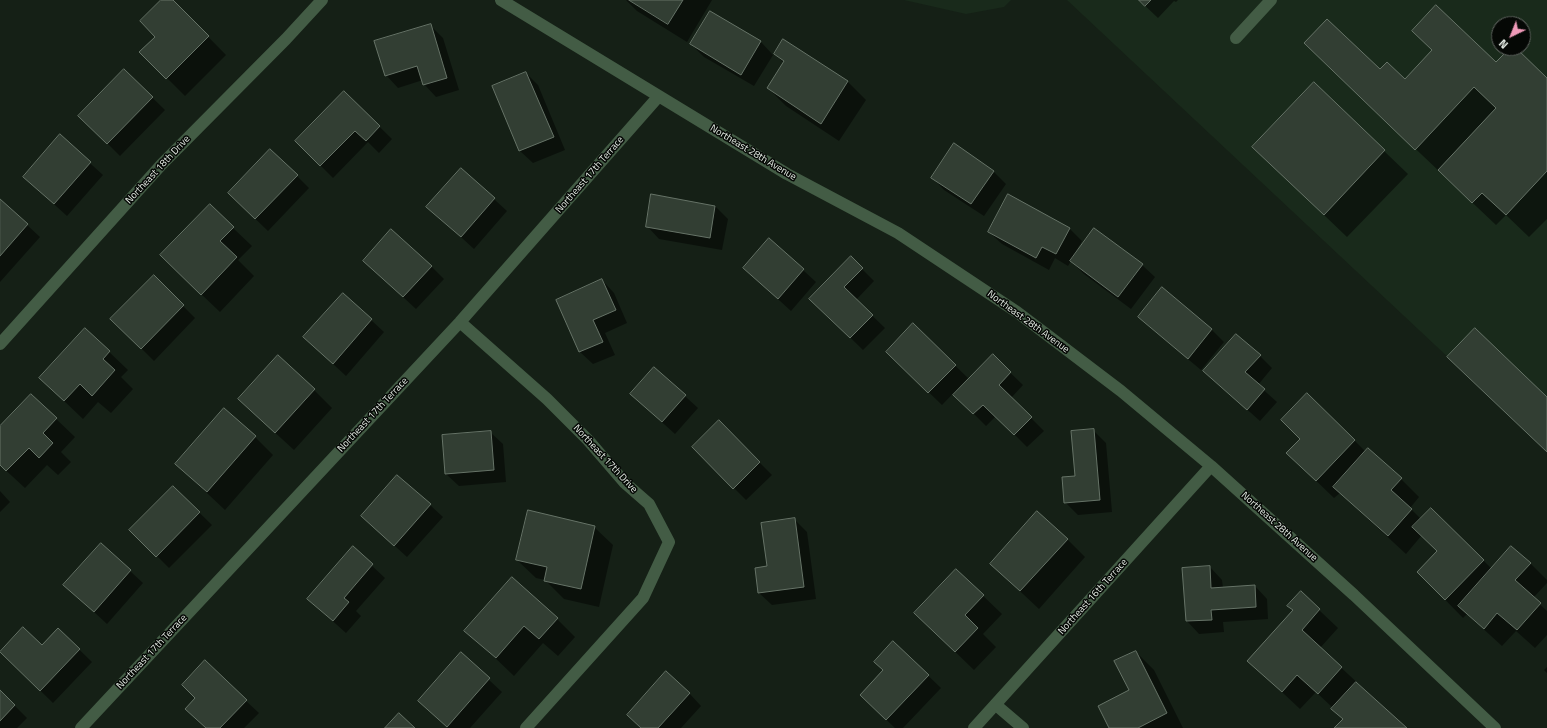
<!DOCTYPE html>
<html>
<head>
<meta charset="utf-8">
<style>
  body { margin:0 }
  #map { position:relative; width:1547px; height:728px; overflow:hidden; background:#152016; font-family:"Titillium Web",sans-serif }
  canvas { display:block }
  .north { position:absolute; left:1491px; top:16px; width:40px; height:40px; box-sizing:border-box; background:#050805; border:1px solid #5f645f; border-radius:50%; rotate:223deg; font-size:11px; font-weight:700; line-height:16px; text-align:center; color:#e6ede6 }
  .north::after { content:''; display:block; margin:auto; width:14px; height:18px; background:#ef9ab8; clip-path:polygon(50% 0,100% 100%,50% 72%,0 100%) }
</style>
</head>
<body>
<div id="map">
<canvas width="1547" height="728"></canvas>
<div class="north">N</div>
</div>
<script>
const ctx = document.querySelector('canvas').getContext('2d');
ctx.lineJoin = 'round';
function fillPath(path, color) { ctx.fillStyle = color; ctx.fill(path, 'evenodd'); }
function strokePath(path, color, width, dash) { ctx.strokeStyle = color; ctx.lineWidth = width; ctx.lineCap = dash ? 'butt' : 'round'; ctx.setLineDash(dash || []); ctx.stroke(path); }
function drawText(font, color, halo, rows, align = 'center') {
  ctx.font = font + ' "Titillium Web",sans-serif'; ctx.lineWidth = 3; ctx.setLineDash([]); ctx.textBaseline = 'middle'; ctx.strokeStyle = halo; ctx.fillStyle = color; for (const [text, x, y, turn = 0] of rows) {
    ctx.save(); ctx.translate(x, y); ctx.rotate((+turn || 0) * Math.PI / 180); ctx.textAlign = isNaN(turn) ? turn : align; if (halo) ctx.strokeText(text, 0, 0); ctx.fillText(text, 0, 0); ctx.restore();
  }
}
const built = new Path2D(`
  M904,0H1011L1004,7L966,14Z
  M1067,0H1547V450ZM1499,24H1523V48H1499Z`);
const shadow = new Path2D(`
  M163,0H172L226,55L185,96L141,52L157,37Z
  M626,0H712L687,42L637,11Z
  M1139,0H1178L1176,2L1174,1L1158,18Z
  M710,12L761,42L773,55L754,86L704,57L691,44Z
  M431,26L443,38L459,90L436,97L424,84L423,80L398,88L386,75Z
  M784,40L848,82L866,100L839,141L786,106L768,88L784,63L775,54Z
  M1511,48H1514L1547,79V219L1529,237L1506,215L1496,225L1328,66L1380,71L1405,80L1433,50L1496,64Z
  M124,70L165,110L120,156L80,116Z
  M526,73L538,85L565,150L533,163L520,151L493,86Z
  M1314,84L1408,174L1347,237L1277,170Z
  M344,92L392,139L379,153L368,142L333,178L296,141Z
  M60,136L103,175L67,216L24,177Z
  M461,169L507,211L474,249L428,207Z
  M993,171L1006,184L984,216L944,190L932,177Z
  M297,176L309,188L268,231L242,206Z
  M652,195L715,206L728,219L722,250L659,239L647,226Z
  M0,200L40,237L0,282Z
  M233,228L252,246L238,260L254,276L220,312L179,273Z
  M1069,228L1082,241L1073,256L1074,257L1095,229L1142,265L1155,277L1131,309L1084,274L1071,261L1068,266L1055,258L1049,270L1002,244L989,232Z
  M769,239L816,282L791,311L757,280Z
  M851,258L874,281L856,300L885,328L863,350L811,299Z
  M431,266L444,279L416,309L377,273Z
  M154,277L195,318L154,361L112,319Z
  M602,280L614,293L627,323L605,333L615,355L593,364L580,352L557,300Z
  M1162,289L1212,330L1224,342L1201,370L1152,329L1139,317Z
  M343,294L384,332L346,376L304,337Z
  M913,325L968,378L942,405L887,352Z
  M85,329L128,370L121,377L133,389L111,413L98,402L83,419L40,378Z
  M993,356L1023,385L1011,398L1044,431L1027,447L996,416L986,426L967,407Z
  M1260,356L1272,368L1258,385L1277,402L1260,421L1204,371Z
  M1448,357L1547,398V452L1471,380Z
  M654,368L698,408L675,434L644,406Z
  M314,390L332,408L294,450L258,417Z
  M31,395L75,437L61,452L71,462L58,475L47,465L25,488L0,465V428Z
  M719,422L772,475L746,500L693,447Z
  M1093,430L1106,443L1112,512L1078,515L1065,502Z
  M490,432L503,444L506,482L459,486L446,474L443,436Z
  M255,437L273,455L225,510L176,464Z
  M1354,440L1366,452L1401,479L1419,497L1410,508L1421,519L1431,509L1492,569L1530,563L1547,580V583L1533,598L1547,611V635L1535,648L1516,631L1502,646L1467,614L1463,618L1418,572L1438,551L1422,535L1406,554L1340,493L1334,498L1306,471Z
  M173,487L212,525L169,568L131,530Z
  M0,491L10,502L0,512Z
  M430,505L443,517L407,557L362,516Z
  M794,519L807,532L816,599L772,605L759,593Z
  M594,527L613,545L599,607L564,599L545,580L536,578L517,560Z
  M1067,539L1085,557L1039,609L991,564Z
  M353,548L385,578L356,611L361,616L346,633L308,599Z
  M1210,567L1222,580L1223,588L1255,586L1267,599L1268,619L1223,622L1224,632L1199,634L1187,621L1183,569Z
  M956,570L1002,614L983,634L996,647L974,670L915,613Z
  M130,571L143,583L107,624L65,585Z
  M1301,593L1338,628L1320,648L1406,728H1336L1343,720L1333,709V708L1316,692L1300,709L1249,661L1294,611L1289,606Z
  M557,619L575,637L558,656L543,643L514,676L466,630Z
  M58,629L92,662L53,703L1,652L42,646Z
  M893,642L941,688L903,728H895L873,707Z
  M1136,652L1154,670L1183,728H1111L1130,691Z
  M461,654L502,692L470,728H448L419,701Z
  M1547,667V673L1544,670Z
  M0,691L27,718L17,728H0Z
  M689,693L701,706L681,728H641L628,715Z
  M246,701L259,713L244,728H206Z`);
const building = new Path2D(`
  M161,0H173L209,36L166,79L139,52L155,37L140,21Z
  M629,0H683L668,24Z
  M1139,0H1151L1145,6Z
  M1436,5L1496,62L1510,48H1516L1547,78V171L1506,215L1482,193L1472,203L1438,170L1496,108L1474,87L1415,150L1304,43L1327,19L1380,69L1387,62L1405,79L1432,50L1412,31Z
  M710,11L761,41L741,75L690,44Z
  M431,24L447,78L423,85L417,66L385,76L374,41Z
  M783,39L848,81L821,124L767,88L784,61L774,54Z
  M124,69L153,97L107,144L78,116Z
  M526,72L554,137L519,151L492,86Z
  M1314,82L1385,150L1324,215L1252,147Z
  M344,91L380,126L366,141L355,131L320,166L295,141Z
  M60,134L91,162L54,204L23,177Z
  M954,143L994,171L971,204L931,178Z
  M270,149L298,175L255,219L228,193Z
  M461,168L495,198L461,237L426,207Z
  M651,194L715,206L710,238L646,227Z
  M1008,194L1070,228L1056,254L1042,247L1036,258L988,232Z
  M0,199L28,224L0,256Z
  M210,204L234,227L220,241L237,257L201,295L160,255Z
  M1094,228L1143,264L1118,297L1070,261Z
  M391,229L432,266L403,297L363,261Z
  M769,238L804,269L778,299L743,268Z
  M851,256L863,268L844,287L873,315L850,338L809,299Z
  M154,275L184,305L141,349L110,319Z
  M602,279L616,310L593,320L603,342L579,352L556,300Z
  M1162,287L1212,329L1188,359L1138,317Z
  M343,293L372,319L333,364L303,337Z
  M913,323L956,365L928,393L886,352Z
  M85,328L110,351L103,359L115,370L92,396L80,384L64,401L39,378Z
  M1475,328L1547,397V452L1447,357Z
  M1236,334L1261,355L1245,372L1265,389L1247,410L1203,371Z
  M993,354L1011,372L999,385L1032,417L1014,435L983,405L973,414L953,395Z
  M278,355L315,389L275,433L238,399Z
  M654,367L686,395L662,422L630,394Z
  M1307,393L1355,440L1316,481L1286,453L1300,439L1281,420Z
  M31,394L57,418L43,433L53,443L39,458L29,448L6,471L0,465V426Z
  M224,408L256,436L207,492L175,464Z
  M719,420L760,462L733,489L692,447Z
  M1094,429L1100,500L1064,503L1062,477L1075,476L1071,431Z
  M491,431L494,470L445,474L442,435Z
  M1368,448L1402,478L1391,490L1412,509L1388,536L1333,487Z
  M397,475L431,504L394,546L361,516Z
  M173,486L200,512L156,557L129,530Z
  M1431,508L1484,560L1445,600L1417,572L1437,551L1412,527Z
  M528,510L595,526L581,589L544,581L547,567L516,560Z
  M1037,511L1068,539L1020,591L990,564Z
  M795,518L804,587L758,593L755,568L767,566L761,523Z
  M101,543L131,570L94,612L63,585Z
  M353,546L373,564L344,598L349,602L333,621L307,599Z
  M1511,546L1531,563L1515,580L1541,603L1517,630L1497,613L1484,629L1458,606Z
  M1210,566L1211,588L1255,585L1256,607L1211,610L1212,620L1186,621L1182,568Z
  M956,569L984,595L965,615L978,628L955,652L914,613Z
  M512,577L558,618L539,639L524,626L496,658L464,631Z
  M1301,591L1320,609L1302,630L1342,667L1318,694L1297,675L1282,692L1247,661L1293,610L1287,606Z
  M23,627L42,645L58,628L80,649L40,691L0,652Z
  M893,641L929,675L886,720L860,695L883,670L874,662Z
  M1136,651L1167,713L1138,728H1109L1098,706L1129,690L1114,661Z
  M461,652L490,678L447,727L418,701Z
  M205,660L247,700L220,728H206L185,709L195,698L182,685Z
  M666,671L690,693L658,728H641L627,715Z
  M1356,682L1407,728H1334L1343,719L1331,709Z
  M0,690L15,705L0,721Z
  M399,713L415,728H385Z`);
const minor = new Path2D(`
  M501,0L787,174L898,233L1017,312L1121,391L1211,466L1354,595L1495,728
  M1236,38L1271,0
  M460,322L547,399L588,440L625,483L649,504L669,542L643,598L526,728
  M0,344L162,164L286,39L322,0
  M996,705L1023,728
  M81,728L460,322L658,97
  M974,728L1211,466`);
const streetNames = [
  ["Northeast 28th Avenue",753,153,31],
  ["Northeast 18th Drive",158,170,-47],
  ["Northeast 17th Terrace",590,175,-49],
  ["Northeast 28th Avenue",1028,322,36],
  ["Northeast 17th Terrace",373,415,-47],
  ["Northeast 17th Drive",605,459,47],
  ["Northeast 28th Avenue",1279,527,42],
  ["Northeast 16th Terrace",1093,597,-48],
  ["Northeast 17th Terrace",152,652,-47]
];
fillPath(built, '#192a1b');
fillPath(shadow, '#0007');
fillPath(building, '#323e33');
strokePath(building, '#667367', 1);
strokePath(minor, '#435c45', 12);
drawText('10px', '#e6ede6', '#050805', streetNames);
</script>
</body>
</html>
